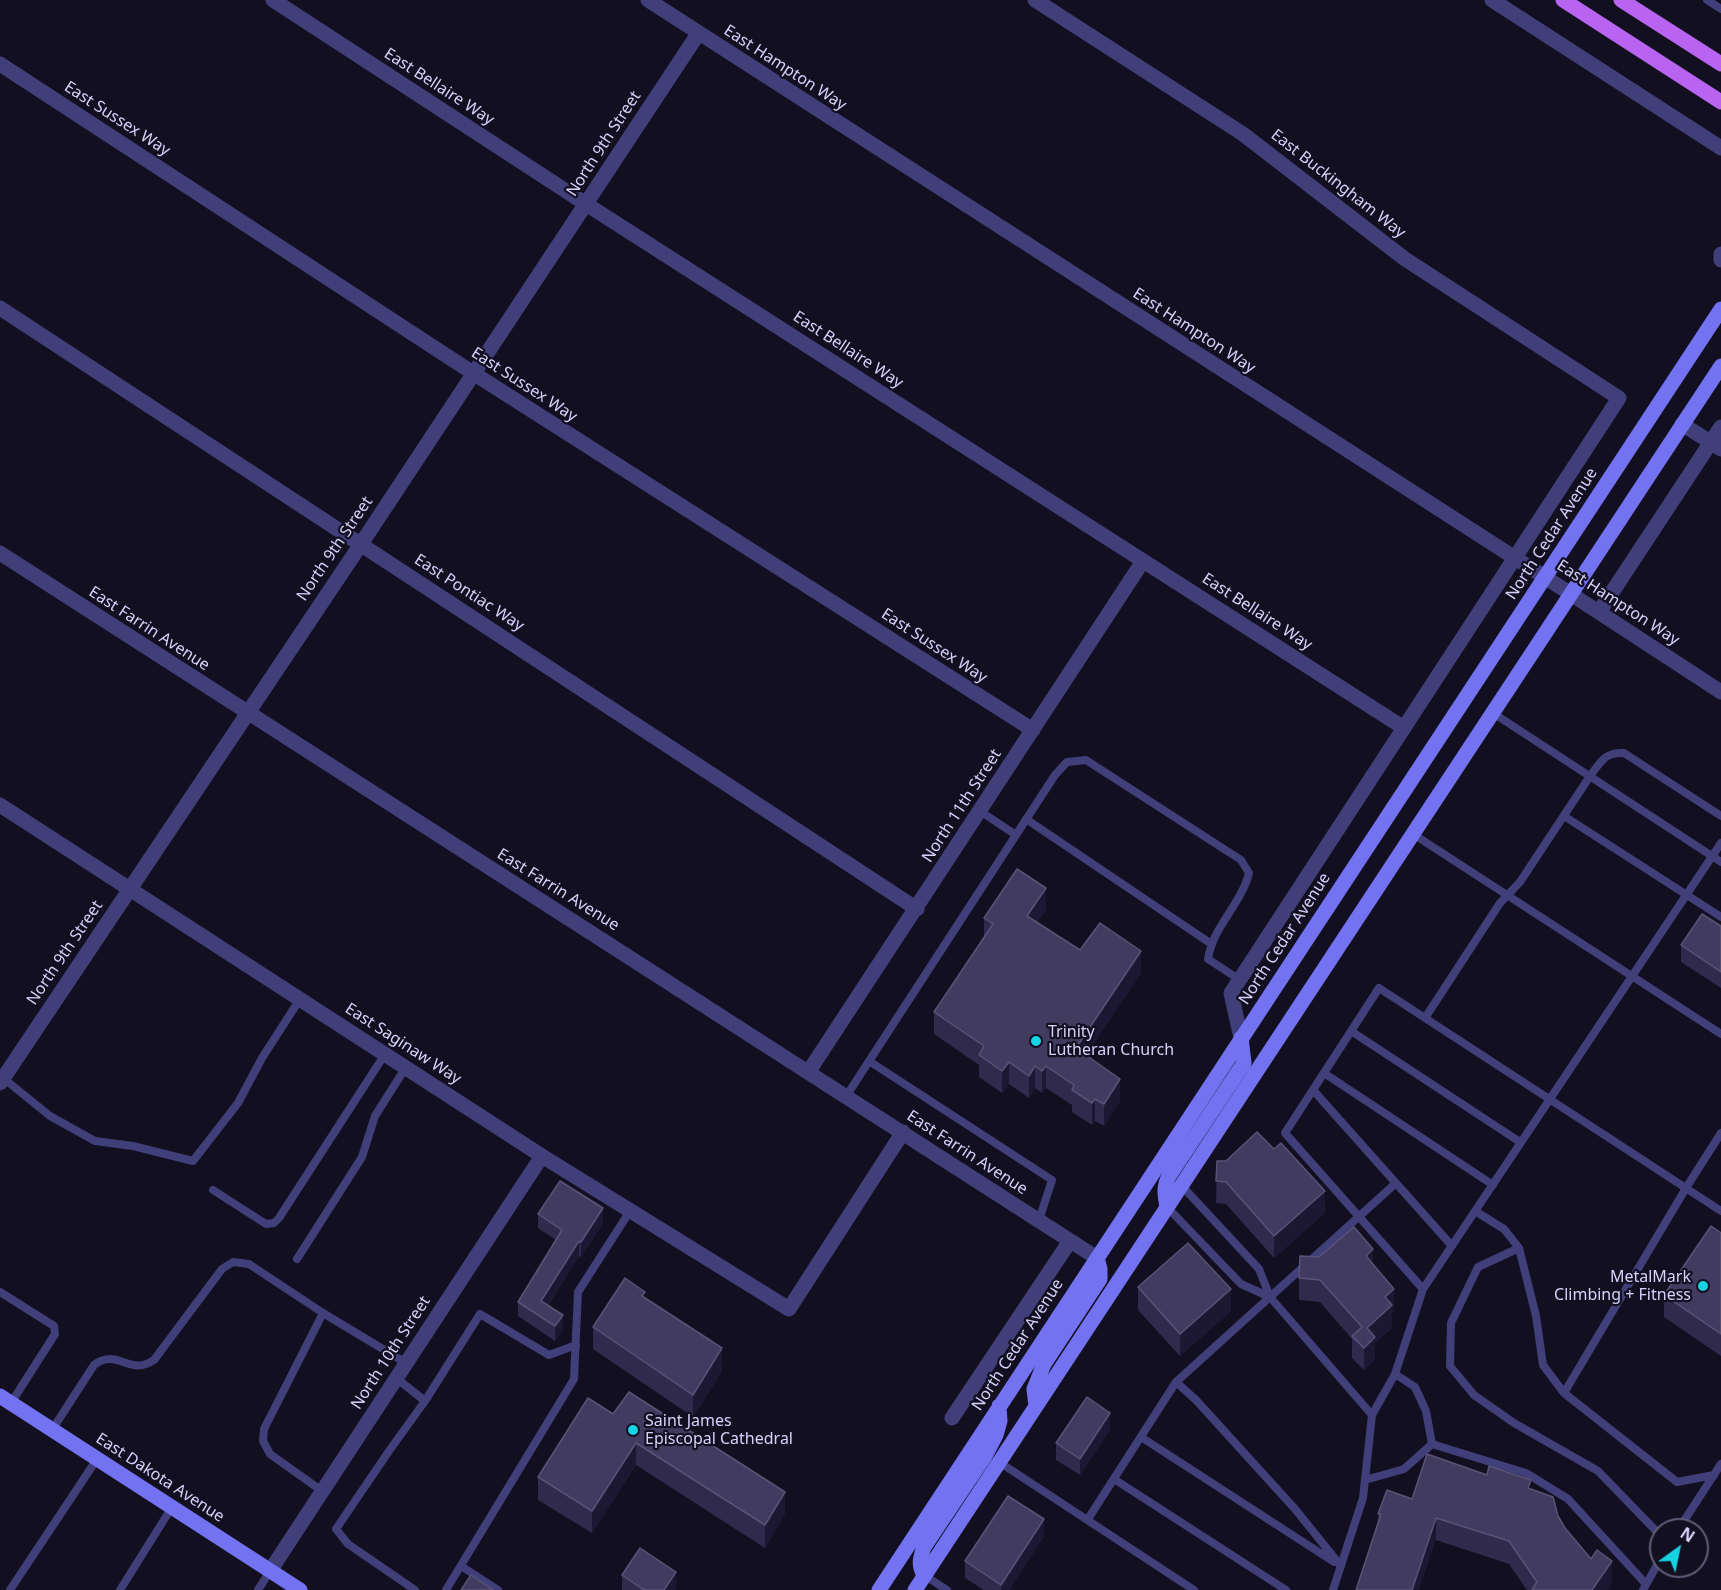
<!DOCTYPE html>
<html>
<head>
<meta charset="utf-8">
<style>
  body { margin:0 }
  #map { position:relative; width:1721px; height:1590px; overflow:hidden; background:#120f20; font-family:"Noto Sans",sans-serif }
  canvas { display:block }
  .north { position:absolute; left:1649px; top:1518px; width:60px; height:60px; box-sizing:border-box; background:#120f20; border:2px solid #605d78; border-radius:50%; rotate:33deg; font-size:16px; font-weight:700; line-height:24px; text-align:center; color:#d6d2fb }
  .north::after { content:''; display:block; margin:auto; width:21px; height:27px; background:#16d3e2; clip-path:polygon(50% 0,100% 100%,50% 72%,0 100%) }
</style>
</head>
<body>
<div id="map">
<canvas width="1721" height="1590"></canvas>
<div class="north">N</div>
</div>
<script>
const ctx = document.querySelector('canvas').getContext('2d');
ctx.lineJoin = 'round';
function strokePath(path, color, width, dash) { ctx.strokeStyle = color; ctx.lineWidth = width; ctx.lineCap = dash ? 'butt' : 'round'; ctx.setLineDash(dash || []); ctx.stroke(path); }
function fillPath(path, color) { ctx.fillStyle = color; ctx.fill(path, 'evenodd'); }
function drawText(font, color, halo, rows, align = 'center') {
  ctx.font = font + ' "Noto Sans",sans-serif'; ctx.lineWidth = 4.5; ctx.setLineDash([]); ctx.textBaseline = 'middle'; ctx.strokeStyle = halo; ctx.fillStyle = color; for (const [text, x, y, turn = 0] of rows) {
    ctx.save(); ctx.translate(x, y); ctx.rotate((+turn || 0) * Math.PI / 180); ctx.textAlign = isNaN(turn) ? turn : align; if (halo) ctx.strokeText(text, 0, 0); ctx.fillText(text, 0, 0); ctx.restore();
  }
}
const lane = new Path2D(`
  M1707,0L1721,9
  M1493,713L1721,862
  M980,811L1016,835
  M1564,816L1721,917
  M1026,819L1210,943
  M1413,834L1721,1034
  M1425,1018L1500,903L1520,882L1590,776C1601,762 1604,752 1624,753L1721,816
  M1351,1031L1520,1142
  M869,1061L1052,1180L1039,1220
  M1324,1073L1493,1185
  M3,1078L50,1116L95,1141L133,1146L193,1161L238,1103L262,1058L300,999
  M1313,1090L1452,1246
  M847,1095L1055,775L1067,762L1086,760L1241,860L1249,873C1241,905 1213,926 1208,959L1240,980
  M213,1190L266,1224L274,1223L279,1218L385,1054
  M1167,1207L1241,1284L1270,1297L1259,1269L1181,1185
  M1475,1211L1504,1229L1519,1248L1536,1316L1543,1365L1564,1393L1686,1188L1721,1133
  M1519,1248L1478,1267L1451,1323L1450,1366L1474,1395L1514,1423L1598,1471L1661,1536
  M297,1259L362,1157L375,1116L406,1067
  M1423,1289L1285,1133L1379,988L1721,1211
  M0,1292L54,1326L55,1334L11,1403
  M1270,1297L1372,1415
  M1395,1374L1415,1387L1426,1411L1432,1444
  M396,1378L425,1401L389,1451L336,1529L348,1544L415,1590
  M1176,1382L1196,1400L1295,1509L1341,1566
  M1564,1393L1677,1482L1714,1475
  M425,1401L480,1314L549,1355L576,1345
  M52,1430L94,1365C118,1347 129,1377 154,1360L222,1269L233,1262L249,1264L323,1313L406,1363
  M1141,1437L1334,1562
  M999,1462L1194,1590
  M1114,1479L1286,1590
  M1365,1480L1404,1469L1432,1444L1526,1473L1568,1499L1646,1584
  M322,1491L270,1454L263,1441L264,1429L323,1313
  M1088,1519L1176,1382L1396,1183
  M1678,1530L1721,1464
  M461,1566L498,1590
  M924,1575L947,1590
  M10,1590L97,1459
  M120,1590L172,1507
  M258,1590L270,1571
  M446,1590L574,1379L578,1292L630,1211
  M1333,1590L1363,1498L1372,1415L1395,1374L1423,1289L1721,843
  M1643,1590L1661,1558`);
const street = new Path2D(`
  M273,0L586,204L1404,728
  M648,0L1571,594L1721,692
  M1035,0L1243,134L1405,259L1619,398L1231,993L1241,1038
  M1492,0L1721,148
  M0,64L473,373L1033,730
  M1721,254V260
  M0,308L917,909
  M1682,424L1721,449
  M0,553C364,790 732,1021 1097,1258
  M1599,612L1721,427
  M0,805L542,1156L789,1309L903,1132
  M809,1071L1143,561
  M0,1083L361,544L698,34
  M952,1418L1070,1241
  M270,1571L542,1156`);
const secondary = new Path2D(`
  M1167,1207C1165,1195 1163,1187 1169,1176L1244,1063L1241,1038
  M0,1396L300,1590
  M1036,1406L1034,1389L1044,1364L1100,1279V1269L1097,1258
  M924,1575C918,1565 920,1558 924,1547L985,1456L996,1435L1000,1421L999,1406
  M879,1590L1721,309
  M915,1590L1721,366`);
const primary = new Path2D(`
  M1563,0L1721,102
  M1621,0L1721,64`);
const wall = new Path2D(`
  M1046,910L1037,922L1080,950L1141,973L1086,1055L1120,1101L1104,1126L1095,1121L1092,1125L1072,1112V1105L1046,1088L1042,1093L1035,1088L1029,1098L1009,1084L1002,1093L979,1077V1065L934,1034V1012L984,937V918Z
  M1721,926V988L1681,962V945Z
  M1217,1161L1325,1213L1274,1258L1226,1204L1216,1203Z
  M538,1214L603,1223L581,1257L579,1256L548,1305L563,1329L555,1341L518,1316V1302L556,1240L538,1228Z
  M1721,1233V1356L1664,1317V1295Z
  M1373,1264L1394,1311L1392,1313V1328L1375,1343V1359L1364,1370L1352,1358V1339L1320,1302L1299,1300V1278Z
  M1138,1287L1231,1311L1180,1356L1138,1310Z
  M645,1297L722,1371L693,1417L593,1349V1327Z
  M613,1414L785,1514L765,1548L636,1465L592,1533L538,1500V1477Z
  M1110,1430L1080,1475L1056,1460V1443Z
  M1487,1475L1531,1489L1558,1516L1565,1528L1612,1583L1607,1590H1527L1509,1564L1436,1540L1378,1523V1514L1412,1499Z
  M1044,1536L1009,1590H984L965,1578V1561Z
  M622,1575L676,1589L675,1590H622Z`);
const shadedWall = new Path2D(`
  M1046,888V910L1027,938V916Z
  M1141,951V973L1076,1070V1048Z
  M1009,1062V1084L1002,1093V1071Z
  M1035,1066V1088L1029,1098V1076Z
  M1046,1066V1088L1042,1093V1071Z
  M1120,1079V1101L1104,1126V1104Z
  M1095,1099V1121L1092,1125V1103Z
  M1325,1191V1213L1274,1258V1236Z
  M603,1208V1223L581,1257V1242Z
  M579,1241V1256L541,1315V1301Z
  M1373,1249V1271L1366,1256Z
  M1231,1289V1311L1180,1356V1334Z
  M1394,1289V1311L1392,1313V1328L1375,1343V1359L1364,1370V1348L1367,1328L1385,1297Z
  M563,1315V1329L555,1341V1326Z
  M722,1348V1371L693,1417V1395Z
  M1110,1413V1430L1080,1475V1459Z
  M636,1443V1465L592,1533V1511Z
  M785,1492V1514L765,1548V1525Z
  M1436,1518V1540L1419,1590H1412Z
  M1044,1519V1536L1009,1590H1001V1585Z
  M1612,1561V1583L1607,1590H1592Z
  M676,1572V1589L675,1590H664Z`);
const building = new Path2D(`
  M1017,869L1046,888L1027,916L1080,950L1100,923L1141,951L1076,1048L1120,1079L1104,1104L1095,1099L1092,1103L1072,1090L1074,1085L1046,1066L1042,1071L1035,1066L1029,1076L1009,1062L1002,1071L979,1055L984,1046L934,1012L993,924L984,918Z
  M1702,914L1721,926V972L1681,945Z
  M1257,1132L1274,1149L1281,1143L1325,1191L1274,1236L1226,1182L1216,1181L1217,1161H1226Z
  M560,1181L603,1208L581,1242L579,1241L541,1301L563,1315L555,1326L518,1302L562,1230L538,1214Z
  M1711,1226L1721,1233V1334L1664,1295Z
  M1354,1227L1373,1249L1366,1256L1394,1289L1385,1297L1392,1305L1367,1328L1375,1337L1364,1348L1352,1336L1362,1327L1320,1280L1299,1278L1300,1256L1319,1257Z
  M1188,1243L1231,1289L1180,1334L1138,1287Z
  M625,1278L645,1292L642,1296L722,1348L693,1395L593,1327Z
  M629,1392L785,1492L765,1525L636,1443L592,1511L538,1477L588,1398L613,1414Z
  M1087,1397L1110,1413L1080,1459L1056,1443Z
  M1427,1454L1487,1475L1489,1466L1531,1480L1528,1488L1553,1497L1558,1516L1565,1528L1591,1559L1597,1550L1612,1561L1592,1590H1532L1537,1582L1509,1541L1436,1518L1412,1590H1356L1381,1514H1378L1387,1490L1412,1499Z
  M1008,1496L1044,1519L1001,1585L965,1561Z
  M640,1548L676,1572L664,1590H644L622,1575Z
  M471,1575L493,1590H461Z`);
const markers = [
  [1036,1041,6,"#16d3e2"],
  [1703,1286,6,"#16d3e2"],
  [633,1430,6,"#16d3e2"]
];
const streetNames = [
  ["East Hampton Way",785,68,33],
  ["East Bellaire Way",439,87,33],
  ["East Sussex Way",117,119,33],
  ["North 9th Street",604,144,-57],
  ["East Buckingham Way",1338,184,38],
  ["East Hampton Way",1194,331,33],
  ["East Bellaire Way",848,350,33],
  ["East Sussex Way",524,385,33],
  ["North Cedar Avenue",1552,534,-57],
  ["North 9th Street",335,549,-56],
  ["East Pontiac Way",469,593,33],
  ["East Hampton Way",1618,603,33],
  ["East Bellaire Way",1257,612,33],
  ["East Farrin Avenue",149,629,33],
  ["East Sussex Way",934,646,33],
  ["North 11th Street",962,806,-57],
  ["East Farrin Avenue",558,890,32],
  ["North Cedar Avenue",1285,939,-57],
  ["North 9th Street",65,953,-56],
  ["East Saginaw Way",403,1044,33],
  ["East Farrin Avenue",967,1153,33],
  ["North Cedar Avenue",1018,1345,-57],
  ["North 10th Street",391,1353,-57],
  ["East Dakota Avenue",160,1478,33]
];
const poiNames = [
  ["Trinity",1048,1032],
  ["Lutheran Church",1048,1050],
  ["MetalMark",1691,1277,"right"],
  ["Climbing + Fitness",1691,1295,"right"],
  ["Saint James",645,1421],
  ["Episcopal Cathedral",645,1439]
];
strokePath(lane, '#403f7a', 8);
strokePath(street, '#403f7a', 15);
strokePath(secondary, '#7373f1', 15);
strokePath(primary, '#b864f0', 15);
fillPath(wall, '#302a4c');
fillPath(shadedWall, '#1c1733');
fillPath(building, '#413c5f');
strokePath(building, '#595377', 1.5);
for (const [x, y, r, color] of markers) { const dot = new Path2D(); dot.arc(x, y, r, 0, 2 * Math.PI); ctx.fillStyle = color; ctx.fill(dot); strokePath(dot, '#120f20', 2); }
drawText('16px', '#d6d2fb', '#120f20', streetNames);
drawText('16px', '#d6d2fb', '#120f20', poiNames, 'left');
</script>
</body>
</html>
